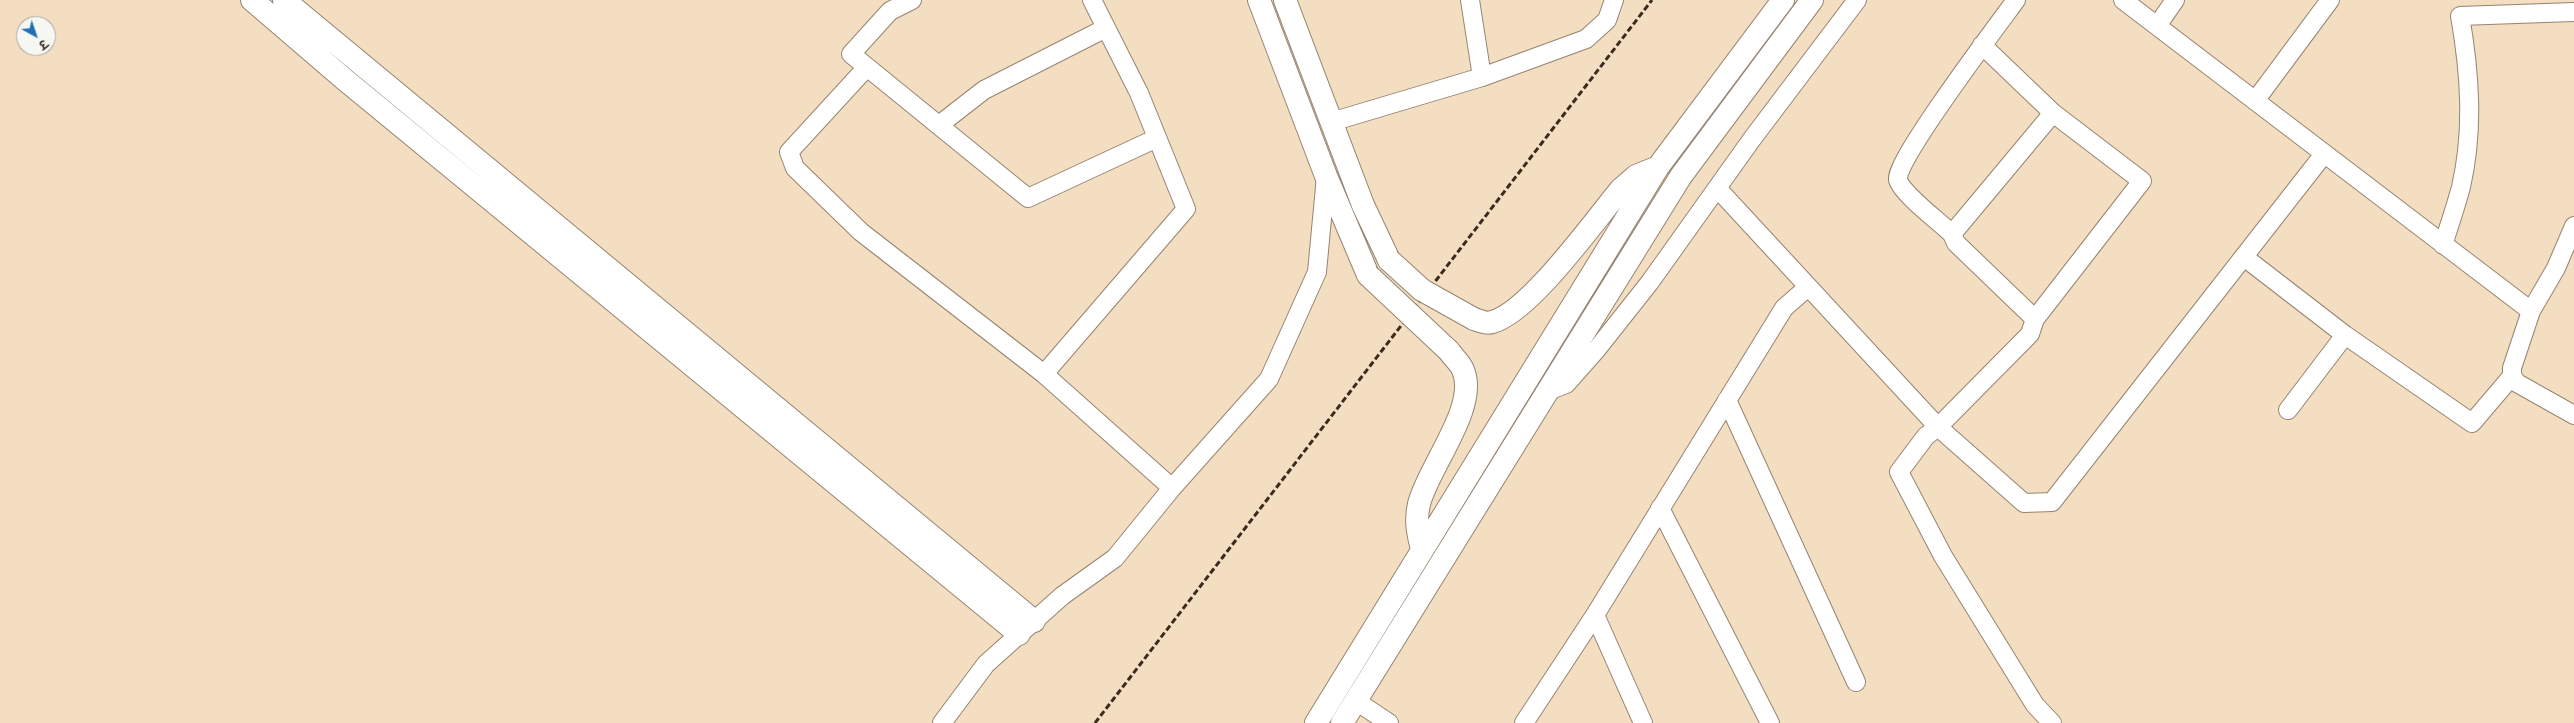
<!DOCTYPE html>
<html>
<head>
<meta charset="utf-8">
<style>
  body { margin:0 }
  #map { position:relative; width:2574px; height:723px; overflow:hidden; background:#f3dec2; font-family:Delius,"Playpen Sans Deva",sans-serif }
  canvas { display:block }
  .north { position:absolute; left:16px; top:16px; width:40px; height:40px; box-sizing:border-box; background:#f6f6f2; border:1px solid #aba49d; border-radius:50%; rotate:140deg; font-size:11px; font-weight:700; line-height:16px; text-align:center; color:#3b2a1e }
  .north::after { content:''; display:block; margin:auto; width:14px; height:18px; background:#1f6fb2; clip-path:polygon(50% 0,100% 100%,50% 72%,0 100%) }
</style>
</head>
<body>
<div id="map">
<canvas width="2574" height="723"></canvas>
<div class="north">उ</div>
</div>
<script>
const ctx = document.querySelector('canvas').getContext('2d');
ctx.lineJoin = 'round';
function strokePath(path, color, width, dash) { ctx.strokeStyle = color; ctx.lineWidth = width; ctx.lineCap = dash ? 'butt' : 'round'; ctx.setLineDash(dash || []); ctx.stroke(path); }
const street = new Path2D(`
  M912,0L890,11L851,54L1028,198L1157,138
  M1092,0L1139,93L1186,209L1044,374L1172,488L1269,379L1317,272L1326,176
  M2016,0C2000,22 1893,163 1898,180C1903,195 1940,222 1952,234L1956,243L2035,319
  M2123,0L2531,311L2556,268L2574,226
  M2157,26L2175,0
  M1982,45L2053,113L2142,181L2035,319L2030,334L1938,427L2024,503L2052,502L2324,154
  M867,67L789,152L795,168L861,232L1044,374
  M1482,77L1586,39L1607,20L1614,0
  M2255,101L2330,0
  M1331,122L1482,77L1470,0
  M939,125L984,90L1106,28
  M1717,188L1938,427L1926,436L1899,472L1943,556L2035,705L2052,723
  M1952,234L2053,113
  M2443,245C2449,226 2456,206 2461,187C2474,130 2470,73 2460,16L2574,12
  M2244,257L2345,335L2472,423L2512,376
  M2531,311L2512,368V376L2517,383L2574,415
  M1545,392L1566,384L1597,349L1650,282L1752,139L1857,0
  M1727,400L1856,682
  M2288,410L2345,335
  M1660,508L1770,723
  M1595,615L1643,723
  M1356,701L1389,723
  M942,723L986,664L1062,596L1115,558L1172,488
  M1524,723L1595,615L1784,308L1808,287`);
const secondary = new Path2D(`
  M252,0L344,79L1019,634
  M284,0L1034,621
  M1259,0L1326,176L1368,275
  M1285,0L1363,205L1389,260
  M1474,319C1480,321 1487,324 1492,322C1529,313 1595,220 1621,189L1636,176L1658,167
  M1422,549C1418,534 1415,520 1419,504C1428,467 1479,407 1463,370C1461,364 1453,357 1449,351
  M1316,723L1658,167L1783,0
  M1342,723L1681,176L1812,0`);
const rail = new Path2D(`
  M1095,723L1652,0`);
const secondaryBridge = new Path2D(`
  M1389,260L1422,290L1474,319
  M1368,275L1449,351`);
strokePath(street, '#978470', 20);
strokePath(secondary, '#978470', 24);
strokePath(street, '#fff', 18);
strokePath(secondary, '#fff', 22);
strokePath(rail, '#3b2a1e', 3, [6, 3]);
strokePath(secondaryBridge, '#978470', 24, []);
strokePath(secondaryBridge, '#fff', 22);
</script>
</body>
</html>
